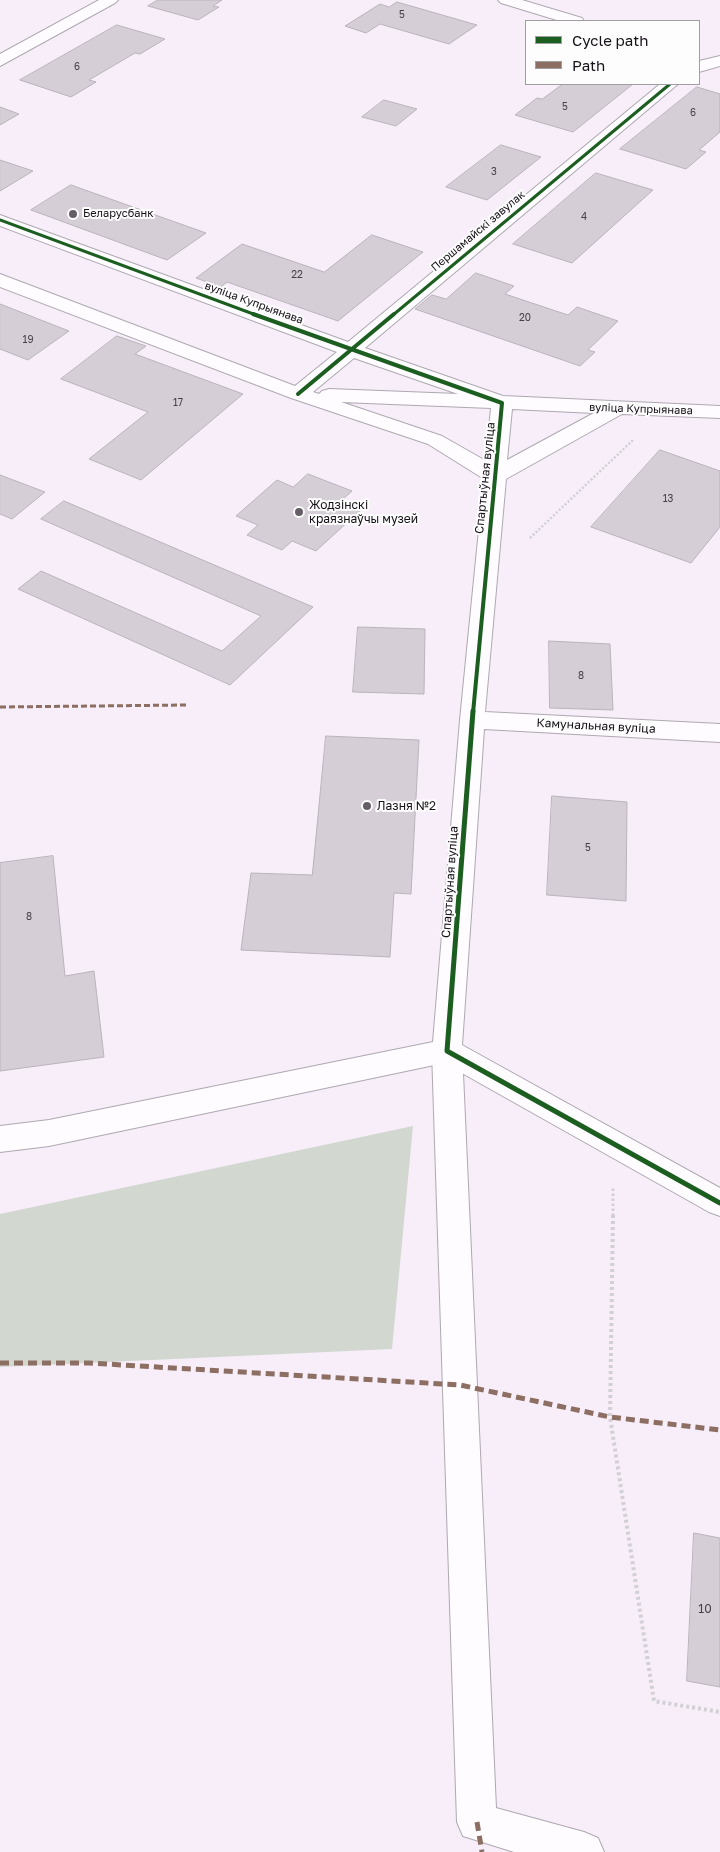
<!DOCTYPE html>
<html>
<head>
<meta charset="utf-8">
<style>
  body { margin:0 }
  #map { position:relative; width:720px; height:1852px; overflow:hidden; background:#f7eefa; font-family:"Golos Text",sans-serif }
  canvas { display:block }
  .legend { position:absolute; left:525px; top:20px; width:175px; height:65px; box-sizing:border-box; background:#fdfdfd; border:1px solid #a19ea1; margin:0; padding:6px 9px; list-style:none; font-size:15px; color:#161018 }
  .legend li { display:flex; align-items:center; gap:10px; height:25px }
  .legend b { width:25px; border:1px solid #a19ea1 }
</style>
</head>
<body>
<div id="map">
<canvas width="720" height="1852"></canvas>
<ul class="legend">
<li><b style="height:6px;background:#1b5e20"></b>Cycle path</li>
<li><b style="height:6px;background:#8d6e63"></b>Path</li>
</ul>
</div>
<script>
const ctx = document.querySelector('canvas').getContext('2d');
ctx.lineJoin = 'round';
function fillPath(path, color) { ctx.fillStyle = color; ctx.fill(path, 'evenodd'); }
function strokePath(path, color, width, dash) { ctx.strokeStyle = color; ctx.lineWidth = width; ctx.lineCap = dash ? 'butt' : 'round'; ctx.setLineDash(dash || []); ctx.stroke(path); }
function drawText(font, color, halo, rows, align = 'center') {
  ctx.font = font + ' "Golos Text",sans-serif'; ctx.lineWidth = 4; ctx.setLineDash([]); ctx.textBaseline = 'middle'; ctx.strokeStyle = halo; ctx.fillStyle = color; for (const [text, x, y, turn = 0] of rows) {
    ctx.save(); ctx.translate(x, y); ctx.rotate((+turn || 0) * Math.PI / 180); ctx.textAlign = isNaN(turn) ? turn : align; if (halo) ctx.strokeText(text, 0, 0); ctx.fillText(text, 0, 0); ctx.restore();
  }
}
const green = new Path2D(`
  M413,1126L392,1349L0,1367V1214Z`);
const building = new Path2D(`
  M158,0H222L213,6L219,7L198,20L148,6Z
  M397,2L477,25L449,44L380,24L366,33L345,26L380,4L389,7Z
  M117,25L165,39L140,54L135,53L89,80L96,82L71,97L20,80Z
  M563,84H633L573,132L515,115L537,98L542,99Z
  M697,87L720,94V132L699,150L706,152L686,169L620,149Z
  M384,100L417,109L396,126L362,117Z
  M0,107L19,114L0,125Z
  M501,145L541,157L487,200L446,187Z
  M0,160L33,171L0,191Z
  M596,173L653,190L572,263L513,244Z
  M71,185L206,233L167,260L31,210Z
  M372,235L423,252L338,321L227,282L221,287L196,278L242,244L324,272Z
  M476,273L514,286L505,294L568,315L577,307L618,321L588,350L595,352L580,366L415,309L432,295L446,299Z
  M0,304L69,331L28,360L0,349Z
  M117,336L146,346L135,354L243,394L141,480L89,459L148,412L61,379Z
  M660,450L720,471V527L691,563L591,527Z
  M308,474L352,491L342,500L363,508L316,551L292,541L282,550L247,535L258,525L236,516L277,480L293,487Z
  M0,475L45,492L12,519L0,514Z
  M64,501L313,607L230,685L18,589L41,571L222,651L261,616L41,519Z
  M358,627L425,629L424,694L353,692Z
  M549,641L610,644L613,710L550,708Z
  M326,736L419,740L411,894L394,893L390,957L241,950L251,873L312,875Z
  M552,796L627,802L626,901L547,895Z
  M53,856L65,976L94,971L104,1057L0,1071V863Z
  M694,1533L720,1538V1687L687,1681Z`);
const pathFar2 = new Path2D(`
  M530,538L633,440`);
const pathFar1 = new Path2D(`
  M613,1216V1187`);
const path = new Path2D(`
  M613,1215L610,1417L654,1701L720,1712`);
const service = new Path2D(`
  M447,1039L457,1043L462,1051L496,1808L584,1832L598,1838L604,1852H514L463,1836L457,1822L432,1051L437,1043Z`);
const minor = new Path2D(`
  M99,0H118L115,3L0,66V54Z
  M498,0H522L582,18L584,21H560L501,3Z
  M720,56V66L699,72V61Z
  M660,84H678L365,348L503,396L720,406V418L622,414L506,479L485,712L720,724V742L484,729L462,1045L720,1188V1216L709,1212L444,1063L49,1146L0,1152V1126L49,1120L433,1042L460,720L484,479L428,444L291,398L0,287V274L295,386L337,352L0,226V215L348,342ZM354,358L458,394L329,389L322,391L319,394L313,392ZM341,402L491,408L486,461L442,436ZM512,409L594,413L507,460Z`);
const quietFar1 = new Path2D(`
  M0,707L188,705`);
const quiet = new Path2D(`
  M0,1363H89L460,1385L610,1417L720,1430
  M477,1822L482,1852`);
const cyclewayFar2 = new Path2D(`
  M0,220L256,315
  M393,315L670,84`);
const cyclewayFar1 = new Path2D(`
  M253,314L502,403L473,713
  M298,394L394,314`);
const cycleway = new Path2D(`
  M473,711L447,1051L720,1203`);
const markers = [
  [73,214,5,"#655e67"],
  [299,512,5,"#655e67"],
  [367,806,5,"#655e67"]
];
const numberNames = [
  ["5",402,15],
  ["6",77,67],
  ["5",565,107],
  ["6",693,113],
  ["3",494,172],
  ["4",584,217],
  ["22",297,275],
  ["20",525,318],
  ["19",28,340],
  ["17",178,403],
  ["13",668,499],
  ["8",581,676],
  ["5",588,848],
  ["8",29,917]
];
const farPoinames = [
  ["Беларусбанк",83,214]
];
const farStreetnames = [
  ["Першамайскі завулак",478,231,-40],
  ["вуліца Купрыянава",254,303,20],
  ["вуліца Купрыянава",641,409,2]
];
const streetNames = [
  ["Спартыўная вуліца",485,478,-84],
  ["Камунальная вуліца",596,726,3],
  ["Спартыўная вуліца",450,882,-86]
];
const poiNames = [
  ["Жодзінскі",309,505],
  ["краязнаўчы музей",309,519],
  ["Лазня №2",377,806]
];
const nearNumbernames = [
  ["10",705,1609]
];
fillPath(green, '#d2d8d0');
fillPath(building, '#d5ced7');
strokePath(building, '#bab3bb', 1);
strokePath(service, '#aea8b1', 2);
strokePath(minor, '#aea8b1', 2);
strokePath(pathFar2, '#d2d0d4', 2.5, [2, 2]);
strokePath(pathFar1, '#d2d0d4', 3, [2.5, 2.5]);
strokePath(path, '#d2d0d4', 4, [3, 3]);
fillPath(service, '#fefcfe');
fillPath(minor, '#fefcfe');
strokePath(quietFar1, '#8d6e63', 3, [6, 3]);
strokePath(quiet, '#8d6e63', 5, [9, 5]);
strokePath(cyclewayFar2, '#1b5e20', 3);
strokePath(cyclewayFar1, '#1b5e20', 4);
strokePath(cycleway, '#1b5e20', 5);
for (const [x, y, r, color] of markers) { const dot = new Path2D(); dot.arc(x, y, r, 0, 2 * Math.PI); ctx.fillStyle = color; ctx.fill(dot); strokePath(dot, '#fdfdfd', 2); }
drawText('10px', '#464048', null, numberNames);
drawText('11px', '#161018', '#fdfdfd', farPoinames, 'left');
drawText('11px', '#161018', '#fdfdfd', farStreetnames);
drawText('12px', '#161018', '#fdfdfd', streetNames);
drawText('12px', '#161018', '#fdfdfd', poiNames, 'left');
drawText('12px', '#464048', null, nearNumbernames);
</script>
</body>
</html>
